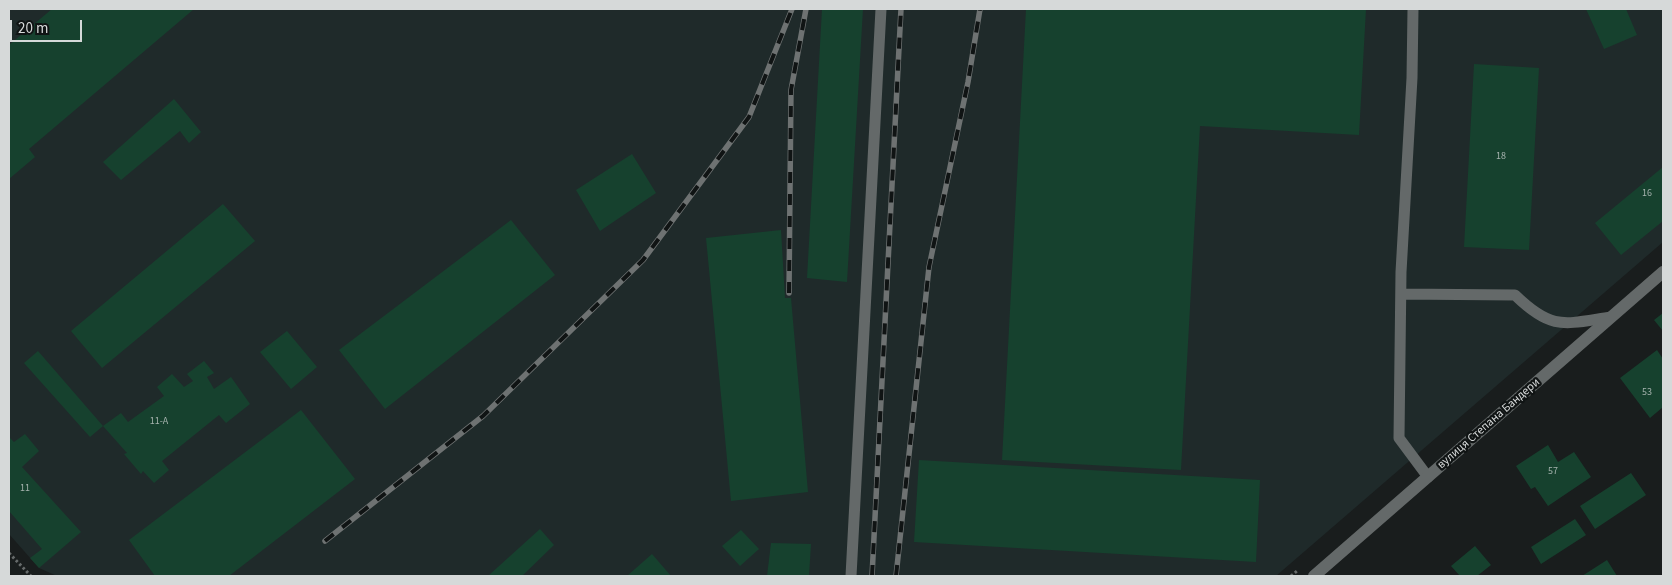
<!DOCTYPE html>
<html>
<head>
<meta charset="utf-8">
<style>
  body { margin:0 }
  #map { position:relative; width:1672px; height:585px; overflow:hidden; background:#191d1d; font-family:"Source Sans 3",sans-serif }
  canvas { display:block }
  .frame { position:absolute; inset:0; border:10px solid #d6d9d9; pointer-events:none }
  .scale { position:absolute; left:10px; top:20px; width:72px; height:22px; box-sizing:border-box; border:2px solid #d6d9d9; border-top:0; padding-left:6px; font-size:15px; line-height:18px; white-space:nowrap; color:#d6d9d9; -webkit-text-stroke:4px #101414; paint-order:stroke }
</style>
</head>
<body>
<div id="map">
<canvas width="1672" height="585"></canvas>
<div class="frame"></div>
<div class="scale">20 m</div>
</div>
<script>
const ctx = document.querySelector('canvas').getContext('2d');
ctx.lineJoin = 'round';
function fillPath(path, color) { ctx.fillStyle = color; ctx.fill(path, 'evenodd'); }
function strokePath(path, color, width, dash) { ctx.strokeStyle = color; ctx.lineWidth = width; ctx.lineCap = dash ? 'butt' : 'round'; ctx.setLineDash(dash || []); ctx.stroke(path); }
function drawText(font, color, halo, rows, align = 'center') {
  ctx.font = font + ' "Source Sans 3",sans-serif'; ctx.lineWidth = 4.5; ctx.setLineDash([]); ctx.textBaseline = 'middle'; ctx.strokeStyle = halo; ctx.fillStyle = color; for (const [text, x, y, turn = 0] of rows) {
    ctx.save(); ctx.translate(x, y); ctx.rotate((+turn || 0) * Math.PI / 180); ctx.textAlign = isNaN(turn) ? turn : align; if (halo) ctx.strokeText(text, 0, 0); ctx.fillText(text, 0, 0); ctx.restore();
  }
}
const built = new Path2D(`
  M9,9H1663V242L1276,576H57L39,568L9,534Z`);
const building = new Path2D(`
  M52,9H194L29,149L35,157L9,179V45Z
  M822,9H863L847,282L807,278Z
  M1026,9H1366L1359,135L1200,126L1181,470L1002,460Z
  M1586,9H1626L1637,35L1604,49Z
  M1474,64L1539,68L1529,250L1464,247Z
  M174,99L201,132L189,143L180,131L121,180L103,162Z
  M632,154L656,193L600,231L576,190Z
  M1663,167V221L1621,255L1595,223Z
  M223,204L255,241L102,368L71,331Z
  M511,220L555,275L385,409L339,350Z
  M781,230L785,298H791L808,492L731,501L706,238Z
  M1663,313V331L1654,320Z
  M287,331L317,367L291,389L260,352Z
  M1657,350L1663,359V407L1650,418L1620,378Z
  M38,351L103,426L121,413L128,422L164,396L157,387L172,374L184,387L193,381L187,374L204,361L214,373L207,377L214,389L231,377L250,404L226,423L219,415L162,461L169,470L154,483L143,471L141,474L124,454L127,453L103,426L90,437L24,363Z
  M301,410L355,479L229,576H155L129,540Z
  M25,434L39,451L22,467L81,532L39,568L30,558L42,549L9,511V437L14,442Z
  M1548,445L1558,462L1574,452L1591,477L1548,506L1535,487L1531,489L1516,466Z
  M919,460L1260,480L1256,562L914,542Z
  M1631,473L1646,495L1595,529L1580,506Z
  M1575,519L1586,535L1541,564L1531,547Z
  M540,529L554,545L522,576H488Z
  M741,530L759,549L740,566L722,546Z
  M771,543L811,544L809,576H767Z
  M1475,546L1491,565L1477,576H1460L1451,566Z
  M652,554L671,576H627Z
  M1607,560L1617,576H1582Z`);
const path = new Path2D(`
  M9,553L31,576
  M1291,576L1297,571`);
const lane = new Path2D(`
  M1413,9L1412,78L1401,272L1399,438L1428,477
  M1401,294L1515,295C1552,331 1564,324 1611,317
  M851,576L881,9`);
const secondary = new Path2D(`
  M1314,576L1663,272`);
const rail = new Path2D(`
  M789,293L791,90L806,9
  M325,541L483,416L643,260L749,117L792,9
  M872,576L901,9
  M896,576L929,267L968,82L980,9`);
const numberNames = [
  ["18",1501,157],
  ["16",1647,194],
  ["53",1647,393],
  ["11-А",159,422],
  ["57",1553,472],
  ["11",25,489]
];
const streetNames = [
  ["вулиця Степана Бандери",1489,424,-41]
];
fillPath(built, '#1f2a2a');
fillPath(building, '#16412e');
strokePath(path, '#666a6a', 3, [2.5, 2.5]);
strokePath(lane, '#646969', 11);
strokePath(secondary, '#646969', 12);
strokePath(rail, '#6e7272', 5.5);
strokePath(rail, '#101414', 4, [11]);
drawText('10px', '#a6b3ae', null, numberNames);
drawText('12px', '#d6d9d9', '#101414', streetNames);
</script>
</body>
</html>
